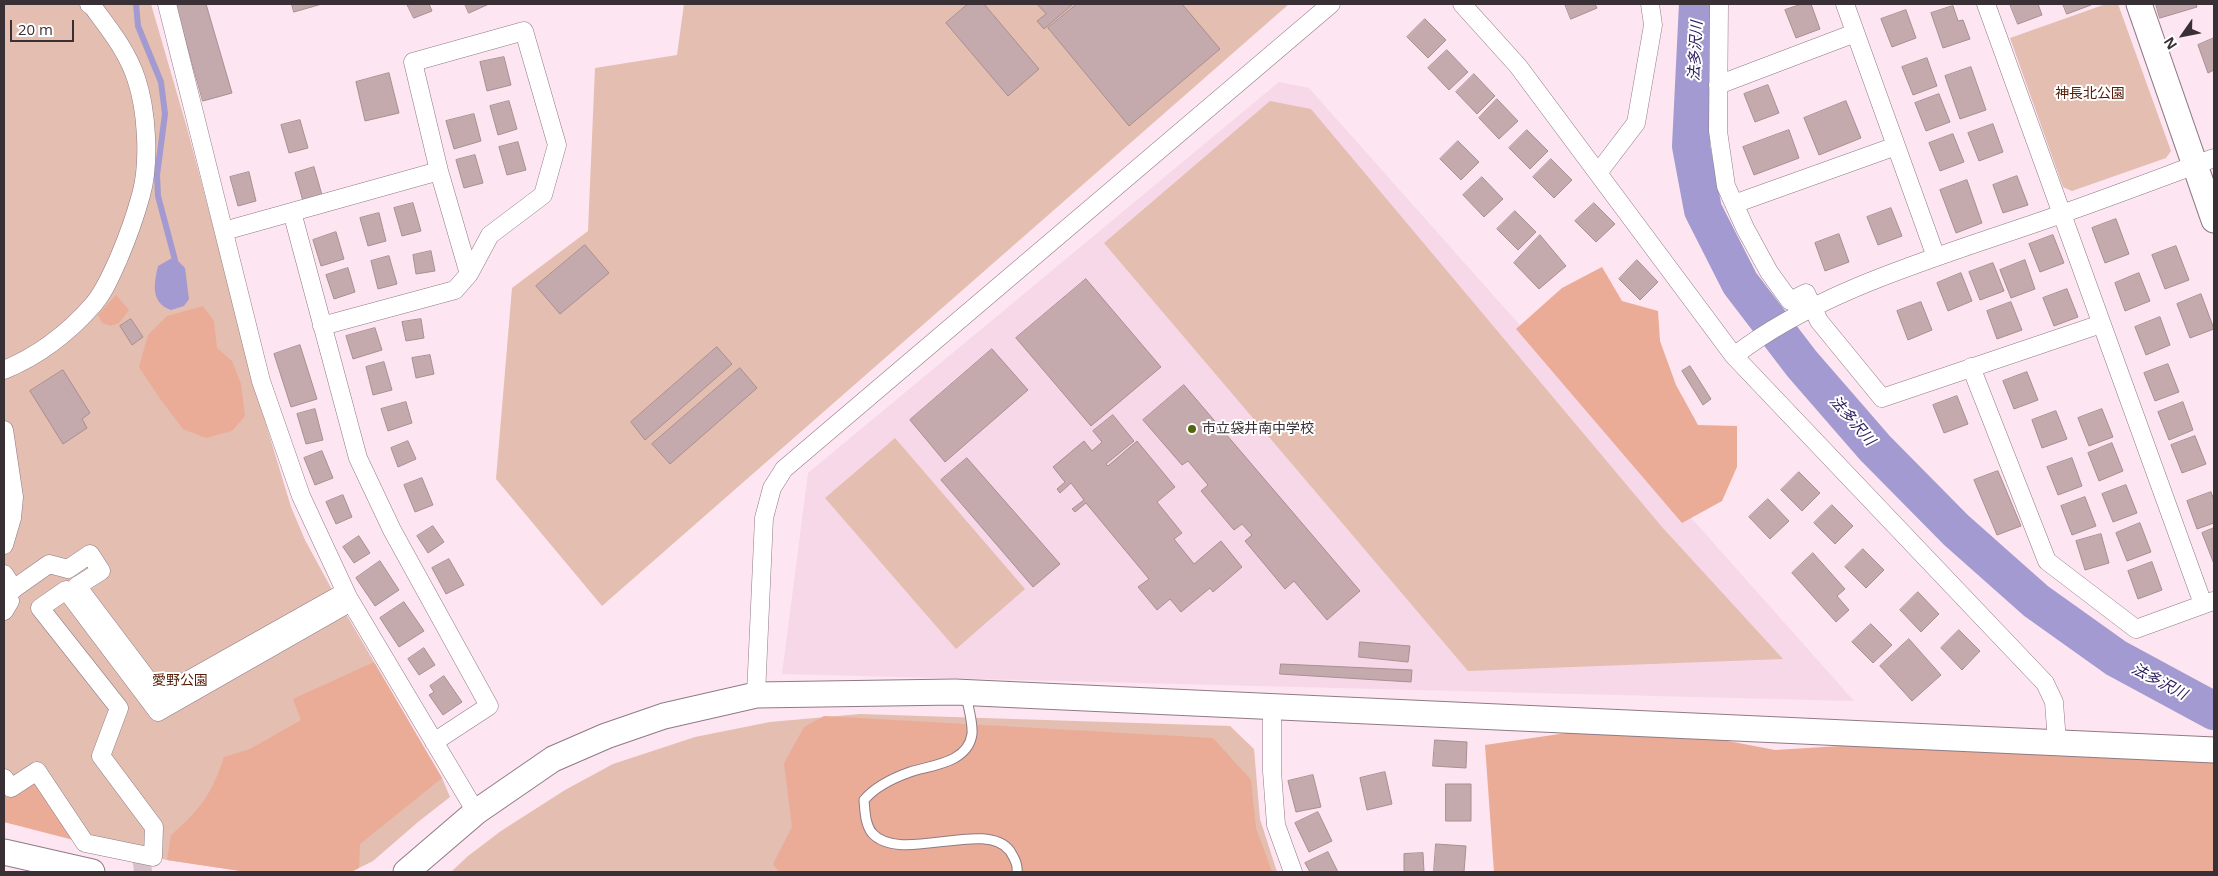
<!DOCTYPE html>
<html>
<head>
<meta charset="utf-8">
<style>
  body { margin:0 }
  #map { position:relative; width:2218px; height:876px; overflow:hidden; background:#fde5f1; font-family:"Open Sans",sans-serif }
  canvas { display:block }
  .frame { position:absolute; inset:0; border:5px solid #393035; pointer-events:none }
  .north { position:absolute; left:2158px; top:10px; width:50px; height:50px; -webkit-text-stroke:4px #fff; paint-order:stroke; rotate:237deg; font-size:14px; font-weight:700; line-height:20px; text-align:center; color:#393035 }
  .north::after { content:''; display:block; margin:auto; width:18px; height:22px; background:#393035; clip-path:polygon(50% 0,100% 100%,50% 72%,0 100%) }
  .scale { position:absolute; left:10px; top:20px; width:64px; height:22px; box-sizing:border-box; border:2px solid #393035; border-top:0; padding-left:6px; font-size:15px; line-height:18px; white-space:nowrap; color:#393035; -webkit-text-stroke:4px #fff; paint-order:stroke }
</style>
</head>
<body>
<div id="map">
<canvas width="2218" height="876"></canvas>
<div class="frame"></div>
<div class="north">N</div>
<div class="scale">20 m</div>
</div>
<script>
const ctx = document.querySelector('canvas').getContext('2d');
ctx.lineJoin = 'round';
function fillPath(path, color) { ctx.fillStyle = color; ctx.fill(path, 'evenodd'); }
function strokePath(path, color, width, dash) { ctx.strokeStyle = color; ctx.lineWidth = width; ctx.lineCap = dash ? 'butt' : 'round'; ctx.setLineDash(dash || []); ctx.stroke(path); }
function drawText(font, color, halo, rows, align = 'center') {
  ctx.font = font + ' "Open Sans","Noto Sans JP",sans-serif'; ctx.lineWidth = 4; ctx.setLineDash([]); ctx.textBaseline = 'middle'; ctx.strokeStyle = halo; ctx.fillStyle = color; for (const [text, x, y, turn = 0] of rows) {
    ctx.save(); ctx.translate(x, y); ctx.rotate((+turn || 0) * Math.PI / 180); ctx.textAlign = isNaN(turn) ? turn : align; if (halo) ctx.strokeText(text, 0, 0); ctx.fillText(text, 0, 0); ctx.restore();
  }
}
const built = new Path2D(`
  M1279,82L1309,88L1854,701L782,674L808,473Z`);
const green = new Path2D(`
  M4,4H151L187,128L259,401L291,507L305,540L336,597L442,778L450,797L418,822L373,861L351,872H247L167,860L4,822Z
  M684,4H1289L602,606L496,479L512,288L588,231L595,68L677,55Z
  M2106,4H2118L2171,151L2166,158L2072,191L2063,187L2010,38Z
  M1270,101L1311,109L1662,527L1783,659L1468,671L1104,243Z
  M895,438L1025,589L956,649L825,498Z
  M860,714L1230,726L1254,749L1260,819L1277,872H451L468,856L501,831L565,790L613,764L695,737L770,722Z`);
const forest = new Path2D(`
  M1602,267L1622,301L1658,311L1660,341L1676,385L1698,425L1737,426V467L1722,501L1682,523L1516,329L1562,288Z
  M116,295L129,310L119,323L111,326L102,323L98,315Z
  M203,306L214,321L217,348L232,361L241,384L245,416L232,431L206,438L183,429L161,400L139,367L148,335L167,316Z
  M374,662L442,778L360,844L359,868L351,872H247L167,860L171,835C200,810 212,794 224,757L250,749L301,720L293,699Z
  M824,716L1213,738L1251,780L1256,828L1272,872H779L773,864L792,827L784,763L804,727Z
  M1634,723L1775,750L1970,738L2214,758V872H1494L1485,745Z
  M37,771L85,843L4,822V778L11,788Z`);
const water = new Path2D(`
  M174,257L185,268L189,299L184,306L171,310C150,303 154,283 158,266Z`);
const stream = new Path2D(`
  M136,4L138,26L161,82L165,114L157,175L158,196L175,260`);
const river = new Path2D(`
  M1698,4L1691,146L1703,210L1740,283L1802,364L1875,448L1956,530L2036,601L2116,658L2214,711`);
const building = new Path2D(`
  M176,4H206L232,93L203,101Z
  M292,4H322L294,12Z
  M407,4H429L432,11L414,18Z
  M465,4H489L469,13Z
  M968,4H984L1039,69L1008,96L946,23Z
  M1037,4H1073L1044,29L1037,21L1046,14Z
  M1077,4H1182L1220,49L1129,126L1048,28Z
  M1565,4H1595L1597,8L1571,19Z
  M1802,4H1811L1820,29L1796,38L1785,10Z
  M2010,4H2038L2042,15L2018,24Z
  M2063,4H2091V5L2067,14Z
  M2156,4H2196L2197,7L2160,18Z
  M1953,6L1958,21L1963,20L1970,39L1943,48L1931,13Z
  M1906,10L1916,38L1892,47L1881,19Z
  M1425,19L1446,40L1428,58L1407,37Z
  M2214,38V70L2208,73L2198,45Z
  M1447,50L1468,72L1449,90L1428,68Z
  M504,57L511,85L487,91L480,62Z
  M1927,58L1937,86L1913,95L1902,67Z
  M1971,67L1986,110L1960,119L1945,76Z
  M389,73L399,113L365,121L356,82Z
  M1474,74L1495,96L1477,114L1456,92Z
  M1768,85L1779,113L1755,122L1744,94Z
  M1939,94L1950,122L1926,131L1915,103Z
  M1497,99L1518,121L1499,139L1479,118Z
  M509,101L517,129L498,135L490,106Z
  M1846,101L1861,138L1819,155L1804,118Z
  M474,114L481,141L454,149L446,121Z
  M300,120L308,148L289,153L281,125Z
  M1993,124L2003,152L1979,161L1968,133Z
  M1527,130L1548,151L1530,169L1509,148Z
  M1789,130L1799,158L1754,175L1743,147Z
  M1953,134L1964,162L1940,171L1929,143Z
  M1458,141L1479,162L1461,180L1440,159Z
  M518,142L526,170L507,175L499,147Z
  M475,155L483,183L464,188L456,160Z
  M1551,159L1572,180L1554,198L1533,177Z
  M314,167L322,195L303,201L295,173Z
  M249,172L256,201L238,206L230,177Z
  M2017,176L2028,205L2003,213L1993,185Z
  M1482,177L1503,199L1484,217L1463,195Z
  M1967,180L1982,223L1956,233L1940,190Z
  M413,203L421,231L402,236L394,208Z
  M1594,203L1615,224L1596,242L1575,221Z
  M1891,208L1902,236L1878,245L1867,217Z
  M1515,211L1536,232L1518,250L1497,229Z
  M379,213L386,241L368,246L360,218Z
  M2116,219L2129,254L2105,263L2092,228Z
  M336,232L344,259L321,266L313,240Z
  M1839,234L1849,262L1825,271L1815,243Z
  M1540,235L1566,266L1539,289L1514,263Z
  M2053,235L2064,263L2040,272L2029,244Z
  M585,245L609,273L560,314L536,286Z
  M2176,246L2189,280L2165,289L2152,255Z
  M431,251L435,271L416,274L413,255Z
  M389,256L397,284L378,289L371,261Z
  M1637,260L1658,282L1640,300L1619,279Z
  M2025,260L2035,289L2011,298L2000,270Z
  M1993,263L2004,291L1980,300L1969,272Z
  M348,268L355,292L334,299L326,275Z
  M1961,273L1972,301L1948,311L1937,283Z
  M2139,273L2150,301L2125,311L2115,283Z
  M1086,279L1161,367L1091,426L1016,338Z
  M2067,289L2078,317L2054,326L2043,298Z
  M2201,294L2214,329L2190,338L2177,304Z
  M1921,302L1932,330L1908,340L1897,311Z
  M2011,302L2022,330L1997,339L1987,311Z
  M2160,317L2170,345L2146,355L2135,327Z
  M131,319L143,337L132,345L120,326Z
  M421,319L424,338L406,341L402,322Z
  M375,328L382,350L353,359L346,336Z
  M300,345L317,399L291,407L274,354Z
  M717,347L732,364L645,440L631,422Z
  M992,349L1028,390L945,462L910,420Z
  M430,355L434,374L416,378L412,358Z
  M384,362L392,390L373,395L366,367Z
  M2168,364L2179,392L2155,401L2144,373Z
  M1690,366L1711,399L1703,405L1682,371Z
  M740,368L757,388L670,464L652,444Z
  M63,370L90,413L82,419L87,428L63,444L30,391Z
  M2027,372L2038,400L2014,409L2003,381Z
  M1184,385L1360,591L1327,620L1294,581L1285,589L1245,541L1252,535L1242,524L1234,530L1201,491L1208,485L1188,461L1182,465L1143,420Z
  M1957,396L1968,424L1944,433L1933,405Z
  M406,402L412,423L388,431L381,409Z
  M2183,402L2193,430L2169,440L2158,412Z
  M315,409L323,440L306,444L297,414Z
  M2102,409L2113,437L2089,446L2078,418Z
  M2056,411L2067,439L2042,448L2032,420Z
  M1113,415L1134,441L1106,464L1108,466L1137,441L1175,487L1157,502L1182,533L1174,539L1194,564L1221,541L1242,567L1213,592L1210,588L1181,612L1170,599L1157,610L1138,587L1149,579L1086,503L1075,512L1072,509L1084,500L1071,483L1060,493L1057,489L1065,482L1053,467L1084,441L1092,451L1102,442L1093,431Z
  M2195,436L2206,464L2182,473L2171,445Z
  M408,441L416,459L398,467L391,448Z
  M2112,443L2123,471L2099,481L2088,453Z
  M322,451L333,478L315,485L304,458Z
  M967,458L1060,564L1033,587L941,480Z
  M2072,458L2082,486L2058,495L2047,467Z
  M1998,471L2021,526L1997,535L1974,480Z
  M1799,472L1820,493L1802,511L1781,490Z
  M422,478L433,505L415,512L404,485Z
  M2126,485L2137,513L2113,522L2102,494Z
  M2211,492L2214,500V523L2197,529L2187,501Z
  M343,495L352,517L336,524L326,502Z
  M2085,497L2096,526L2072,535L2061,506Z
  M1768,499L1789,521L1770,539L1749,517Z
  M1832,505L1853,526L1835,544L1814,523Z
  M2140,523L2151,552L2127,561L2116,533Z
  M433,526L444,542L428,553L417,536Z
  M2214,528V564L2202,533Z
  M2101,534L2109,563L2085,570L2076,541Z
  M359,536L370,553L354,563L343,547Z
  M1863,549L1884,570L1866,588L1845,567Z
  M1813,553L1845,589L1837,596L1849,610L1836,622L1792,573Z
  M449,559L464,585L446,594L432,568Z
  M380,561L399,590L375,606L356,578Z
  M2152,562L2162,590L2138,599L2128,571Z
  M1918,592L1939,614L1921,632L1900,610Z
  M404,602L424,631L399,647L380,618Z
  M1871,624L1892,645L1873,663L1852,642Z
  M1959,630L1980,651L1962,670L1941,648Z
  M1909,639L1941,675L1912,701L1880,666Z
  M1360,642L1410,646L1408,662L1359,657Z
  M424,648L435,665L419,675L408,659Z
  M1281,664L1412,670L1411,682L1280,674Z
  M444,676L462,702L443,715L429,695L434,692L430,686Z
  M1435,740L1467,742L1466,768L1433,766Z
  M1385,772L1392,804L1367,810L1360,778Z
  M1313,775L1321,807L1296,812L1288,781Z
  M1446,784H1471V821H1446Z
  M1318,812L1332,841L1309,852L1295,823Z
  M1436,844L1466,846L1464,872H1434Z
  M1328,852L1338,872H1310L1305,863Z
  M1423,853L1424,872H1404V854Z`);
const streetTunnel = new Path2D(`
  M141,855L143,872`);
const lane = new Path2D(`
  M966,695C968,707 973,722 972,734C968,763 932,765 910,772C893,778 875,787 864,800C865,811 865,824 872,833C900,865 986,818 1010,851C1014,858 1018,864 1017,872`);
const street = new Path2D(`
  M167,4L261,381L301,496L348,597L476,812
  M1462,4L1518,66L1734,356L2045,683L2054,702L2057,742
  M1719,4L1718,131L1726,186L1745,228L1769,272L1790,301L1806,293L1819,321L1882,398L2101,324
  M1845,4L1936,257
  M1986,4L2203,604
  M1718,85L1855,33
  M1598,173L1636,123L1653,25L1650,4
  M1734,204L1896,146
  M292,212L358,458L392,530L489,706L434,742
  M224,231L439,171
  M322,326L455,290L469,274L490,235L543,195L557,145L524,31L413,62L439,171L469,274
  M1734,356C1812,295 1924,261 2018,229C2084,207 2149,182 2214,158
  M1971,367L2047,561L2136,629L2213,601
  M4,370C38,356 68,333 92,306C104,293 111,275 118,260C127,239 135,217 141,195C150,163 147,110 136,78C127,51 110,30 93,7L89,4
  M4,430L14,497L12,518L4,545
  M4,574L14,589
  M4,611L10,601L5,595L49,564L68,569L90,554L101,571L77,586L160,696L336,597L342,607L158,712L66,590L40,608L119,708L101,756L154,827L153,857L85,843L37,771L11,788L4,778
  M756,695L764,518L772,488L784,469L1331,4
  M1272,707V771L1276,825L1293,872`);
const secondary = new Path2D(`
  M2139,4L2214,220
  M4,852L92,872
  M406,872L476,812L553,759L606,736L664,716L756,695L955,692L2214,750`);
const markers = [
  [1192,429,5,"#52650f"]
];
const parkNames = [
  ["神長北公園",2090,94],
  ["愛野公園",180,681]
];
const poiNames = [
  ["市立袋井南中学校",1202,429]
];
const waterNames = [
  ["法多沢川",1696,51,-87],
  ["法多沢川",1852,421,49],
  ["法多沢川",2159,682,28]
];
fillPath(built, '#f7d8e8');
fillPath(green, '#e4beb0');
fillPath(forest, '#eaac97');
fillPath(water, '#a29ad0');
strokePath(stream, '#a29ad0', 6);
strokePath(river, '#a29ad0', 38);
fillPath(building, '#c4aaac');
strokePath(building, '#a88f90', 1);
strokePath(streetTunnel, '#d6c1cb', 18, [18, 9]);
strokePath(lane, '#8f7a85', 11);
strokePath(street, '#8f7a85', 19);
strokePath(secondary, '#8f7a85', 27);
strokePath(lane, '#fff', 9);
strokePath(street, '#fff', 18);
strokePath(secondary, '#fff', 25);
for (const [x, y, r, color] of markers) { const dot = new Path2D(); dot.arc(x, y, r, 0, 2 * Math.PI); ctx.fillStyle = color; ctx.fill(dot); strokePath(dot, '#fff', 2); }
drawText('14px', '#521c06', '#fff', parkNames);
drawText('14px', '#393035', '#fff', poiNames, 'left');
drawText('italic 15px', '#2c1a5a', '#fff', waterNames);
</script>
</body>
</html>
